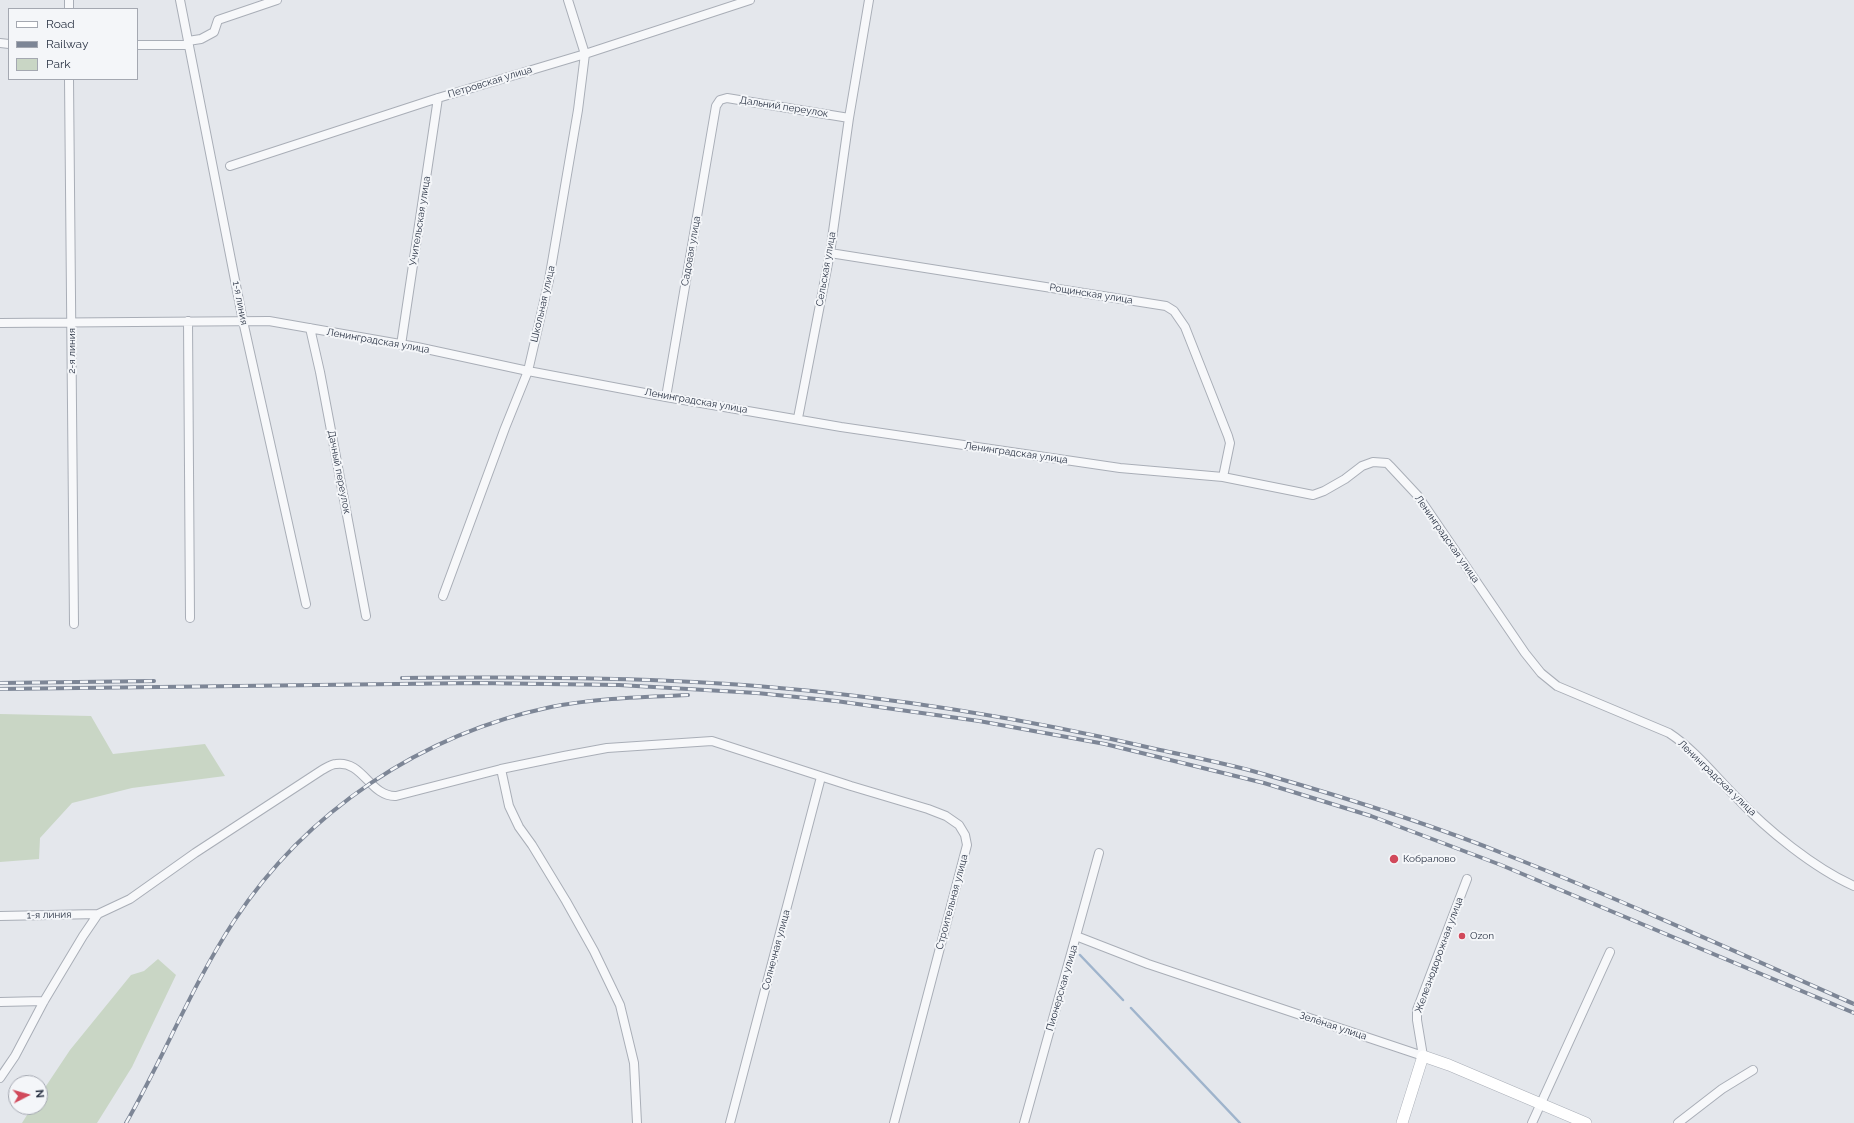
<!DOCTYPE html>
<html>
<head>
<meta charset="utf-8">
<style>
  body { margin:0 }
  #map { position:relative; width:1854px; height:1123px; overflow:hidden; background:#e4e7ec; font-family:Raleway,sans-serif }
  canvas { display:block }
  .legend { position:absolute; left:8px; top:8px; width:130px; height:72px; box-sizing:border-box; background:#f4f6f9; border:1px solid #a4a8b1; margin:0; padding:5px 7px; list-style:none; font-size:12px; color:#2b3445 }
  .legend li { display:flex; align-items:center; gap:8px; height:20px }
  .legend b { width:20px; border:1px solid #a4a8b1 }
  .north { position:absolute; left:8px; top:1075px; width:40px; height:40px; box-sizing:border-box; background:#f4f6f9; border:1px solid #a4a8b1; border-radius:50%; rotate:84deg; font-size:11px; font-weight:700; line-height:16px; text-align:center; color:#2b3445 }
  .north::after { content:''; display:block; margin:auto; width:14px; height:18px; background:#d1495b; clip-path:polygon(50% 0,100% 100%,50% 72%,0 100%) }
</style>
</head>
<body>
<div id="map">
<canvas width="1854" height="1123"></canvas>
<ul class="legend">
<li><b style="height:5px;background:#fff"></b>Road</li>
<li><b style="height:5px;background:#7d8696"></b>Railway</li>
<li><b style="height:11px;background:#c9d6c5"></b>Park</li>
</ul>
<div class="north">N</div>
</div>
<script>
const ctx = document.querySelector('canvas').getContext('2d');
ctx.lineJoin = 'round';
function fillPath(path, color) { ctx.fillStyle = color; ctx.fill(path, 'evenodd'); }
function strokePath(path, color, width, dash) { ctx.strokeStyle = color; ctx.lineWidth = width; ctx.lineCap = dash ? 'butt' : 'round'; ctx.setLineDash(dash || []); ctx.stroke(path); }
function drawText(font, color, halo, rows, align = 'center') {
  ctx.font = font + ' Raleway,sans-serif'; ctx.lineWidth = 4; ctx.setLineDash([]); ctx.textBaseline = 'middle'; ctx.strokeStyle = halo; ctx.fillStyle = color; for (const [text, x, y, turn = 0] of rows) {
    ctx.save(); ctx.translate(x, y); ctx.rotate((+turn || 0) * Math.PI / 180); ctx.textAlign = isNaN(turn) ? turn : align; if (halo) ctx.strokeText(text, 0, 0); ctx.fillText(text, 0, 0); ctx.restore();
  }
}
const green = new Path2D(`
  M0,714L91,716L113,754L205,744L225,776L132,788L72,803L40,838L39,859L0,862Z
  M158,959L176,975L132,1067L97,1123H22L32,1107H40V1095L70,1050L131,975L144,971Z`);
const stream = new Path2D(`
  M1080,955L1123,1000
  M1131,1008L1240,1123`);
const street = new Path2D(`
  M69,0V9
  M180,0L243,321L306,604
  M188,41L201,39L214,32L218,20L277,0
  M0,43L9,44
  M137,45H189
  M69,79L74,624
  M230,166L438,98L585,54L750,0
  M830,253L1166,306L1174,311L1185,327L1228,436L1230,443L1223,477
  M188,321L190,618
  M0,323L269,321L417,347L528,371L666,397L841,427L1120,468L1223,477L1313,495L1324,491L1345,479L1362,466L1373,462L1387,463L1390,466L1418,496L1525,653L1541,673L1557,686L1669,733C1695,750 1715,776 1737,798C1767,830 1814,868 1854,886
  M310,328L320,372L366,616
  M401,345L438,98
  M666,397L716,106L720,100L727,98L849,118
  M798,418L830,253L849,118L869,0
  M443,596L505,428L528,371L549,280L578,110L585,54L568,0
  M501,769L509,806L519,827L532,845L566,901L594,951L620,1005L634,1063L637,1123
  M0,916L98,914
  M1076,936L1148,964L1423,1056L1417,1020V1010L1467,879
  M0,1002L44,1001
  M0,1078L15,1056L44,1001L83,936L98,914L130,899L195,853L322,770C326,768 331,764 336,764C363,760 370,797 396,796L501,769L564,756L607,748L712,741L851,786L928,809L946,816L959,825L965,835L967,845L894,1123
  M730,1123L821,777
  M1024,1123L1099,853
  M1532,1123L1610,952
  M1678,1123L1722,1089L1753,1070`);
const secondary = new Path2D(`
  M1402,1123L1423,1056L1449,1065L1586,1123`);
const rail = new Path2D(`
  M402,678C521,677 639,677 757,686C893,697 1028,719 1160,750C1197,758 1234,765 1270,776C1350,799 1430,824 1507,855C1624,901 1739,953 1854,1004
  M0,683L154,681
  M0,689L476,683L619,685L757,693L836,701L979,721L1105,744L1264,783L1371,816L1501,865L1854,1013
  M126,1123C164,1057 192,985 234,921C306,811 422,734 551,707C596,698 642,697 688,695`);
const markers = [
  [1394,859,5,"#d1495b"],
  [1462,936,4,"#d1495b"]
];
const streetNames = [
  ["Петровская улица",490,82,-17],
  ["Дальний переулок",784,107,9],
  ["Учительская улица",420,221,-81],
  ["Садовая улица",691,251,-80],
  ["Сельская улица",826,269,-80],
  ["Рощинская улица",1091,294,9],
  ["1-я линия",240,303,79],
  ["Школьная улица",543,304,-77],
  ["Ленинградская улица",378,341,10],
  ["2-я линия",72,351,-90],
  ["Ленинградская улица",696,401,10],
  ["Ленинградская улица",1016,453,8],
  ["Дачный переулок",339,472,79],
  ["Ленинградская улица",1447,539,55],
  ["Ленинградская улица",1717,778,44],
  ["Строительная улица",952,902,-75],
  ["1-я линия",49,915,-1],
  ["Солнечная улица",776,950,-75],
  ["Железнодорожная улица",1439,955,-70],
  ["Пионерская улица",1062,988,-74],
  ["Зелёная улица",1333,1026,18]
];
const poiNames = [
  ["Кобралово",1403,859],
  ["Ozon",1470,936]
];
fillPath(green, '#c9d6c5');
strokePath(stream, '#9fb4cc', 2.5);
strokePath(street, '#a9aeb7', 10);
strokePath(secondary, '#a9aeb7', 12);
strokePath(street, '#f7f8fa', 8);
strokePath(secondary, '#fff', 11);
strokePath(rail, '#7d8696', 4);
strokePath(rail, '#f4f6f9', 2.5, [8]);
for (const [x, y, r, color] of markers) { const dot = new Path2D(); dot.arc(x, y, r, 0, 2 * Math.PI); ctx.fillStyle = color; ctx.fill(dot); strokePath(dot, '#f4f6f9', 1.5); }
drawText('10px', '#2b3445', '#f4f6f9', streetNames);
drawText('10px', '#2b3445', '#f4f6f9', poiNames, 'left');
</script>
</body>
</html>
